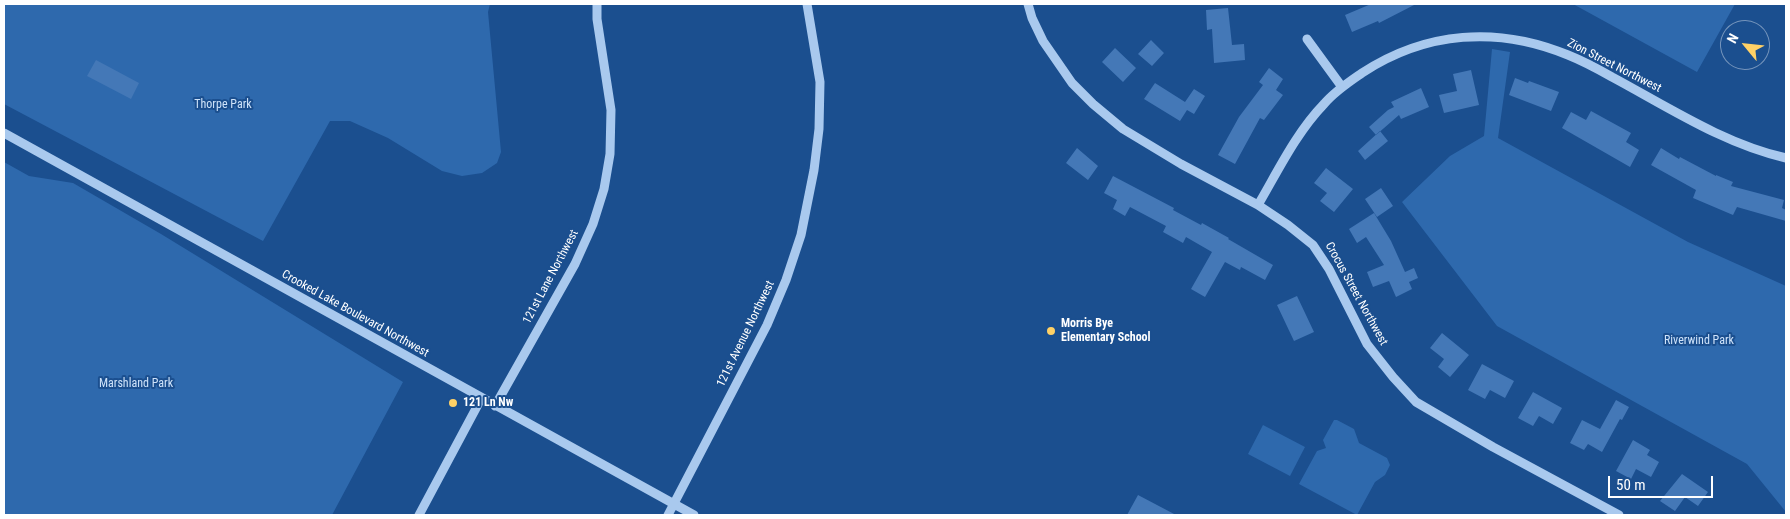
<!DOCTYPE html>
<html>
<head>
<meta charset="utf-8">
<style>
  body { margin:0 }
  #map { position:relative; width:1790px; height:519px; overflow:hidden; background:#1b4f8f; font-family:"Roboto Condensed",sans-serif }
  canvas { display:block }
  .frame { position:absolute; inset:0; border:5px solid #fff; pointer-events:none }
  .north { position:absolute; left:1720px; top:20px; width:50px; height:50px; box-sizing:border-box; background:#1b4f8f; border:1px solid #7695bc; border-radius:50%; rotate:298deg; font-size:14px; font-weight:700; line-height:20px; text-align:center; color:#fff }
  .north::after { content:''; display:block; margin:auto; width:18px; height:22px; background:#ffd166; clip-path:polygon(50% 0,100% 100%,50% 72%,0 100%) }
  .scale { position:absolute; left:1608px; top:476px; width:105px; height:22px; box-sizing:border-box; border:2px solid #fff; border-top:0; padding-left:6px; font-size:15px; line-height:18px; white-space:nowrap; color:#fff; -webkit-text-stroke:4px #1b4f8f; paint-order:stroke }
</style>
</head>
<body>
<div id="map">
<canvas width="1790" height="519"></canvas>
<div class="frame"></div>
<div class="north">N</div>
<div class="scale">50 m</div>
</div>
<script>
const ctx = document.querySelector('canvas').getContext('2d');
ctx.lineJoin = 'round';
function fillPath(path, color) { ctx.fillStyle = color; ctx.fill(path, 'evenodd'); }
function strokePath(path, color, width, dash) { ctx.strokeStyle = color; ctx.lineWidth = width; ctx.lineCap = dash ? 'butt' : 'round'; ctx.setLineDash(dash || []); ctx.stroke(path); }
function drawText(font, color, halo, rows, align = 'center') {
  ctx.font = font + ' "Roboto Condensed",sans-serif'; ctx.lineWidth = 4; ctx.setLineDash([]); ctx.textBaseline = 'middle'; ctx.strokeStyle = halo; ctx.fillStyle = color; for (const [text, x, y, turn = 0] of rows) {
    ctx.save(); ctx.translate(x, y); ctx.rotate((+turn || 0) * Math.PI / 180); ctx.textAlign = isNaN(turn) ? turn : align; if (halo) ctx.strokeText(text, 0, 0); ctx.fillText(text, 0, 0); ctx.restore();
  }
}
const green = new Path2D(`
  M4,4H490L488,12L501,152L497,163L482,173L462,176L442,171L388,138L350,121H330L263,241L4,104Z
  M1573,4H1735L1697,72Z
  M1492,49L1510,52L1498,138L1688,242L1786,286V512L1747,464L1497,326L1402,202L1450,156L1484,136Z
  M4,162L29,176L73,183L161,234L403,382L332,515H4Z
  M1334,420H1337L1354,429L1359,443L1387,458L1390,465L1385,475L1375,482L1357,515L1299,484L1317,451L1326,448L1323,440Z
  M1263,425L1305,447L1290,476L1248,454Z`);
const building = new Path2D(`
  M1371,4H1416L1379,23L1378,21L1352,32L1345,15Z
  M1228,8L1232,45L1244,44L1245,60L1214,63L1212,29L1207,30L1206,10Z
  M1151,40L1164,53L1152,66L1138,54Z
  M1115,48L1136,68L1123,82L1102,62Z
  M96,60L139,83L131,99L87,76Z
  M1269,68L1283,79L1276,90L1283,95L1264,120L1260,118L1235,164L1218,155L1239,117L1263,85L1259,82Z
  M1471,70L1479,105L1444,113L1439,95L1457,91L1453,74Z
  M1515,78L1528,83L1529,81L1559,92L1551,111L1509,95Z
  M1155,83L1185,102L1194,89L1205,96L1194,114L1187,110L1180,121L1144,99Z
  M1421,88L1429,107L1401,119L1399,115L1376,135L1369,127L1388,110L1394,107L1391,102Z
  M1591,111L1631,133L1626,142L1639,150L1630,167L1562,128L1571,112L1586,120Z
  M1380,131L1388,141L1365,160L1358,151Z
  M1077,148L1098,166L1088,180L1066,163Z
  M1661,148L1679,159L1680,157L1716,176V175L1733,182L1731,186L1784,200L1782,208L1786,210V221L1737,207L1733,215L1693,198L1696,190L1651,165Z
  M1326,168L1353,189L1334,212L1320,201L1327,193L1314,183Z
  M1113,176L1174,208L1173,210L1201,225L1202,223L1229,238L1228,239L1273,265L1265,280L1241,267L1240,270L1225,262L1205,297L1191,289L1212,252L1186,237L1183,243L1163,232L1166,226L1130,207L1125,216L1113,209L1117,200L1104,193Z
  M1381,188L1393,206L1377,217L1365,199Z
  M1374,213L1391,241L1405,272L1414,268L1418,278L1409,282L1412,289L1396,297L1389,281L1373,287L1367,272L1384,265L1366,237L1357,243L1349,229Z
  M1297,296L1314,332L1294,341L1277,305Z
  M1442,333L1469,355L1450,377L1438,367L1444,359L1430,348Z
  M1482,364L1514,381L1505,398L1490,390L1485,399L1468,390Z
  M1533,392L1562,408L1553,424L1539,416L1533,426L1518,418Z
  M1616,400L1629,407L1622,420L1620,419L1602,452L1588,444L1584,450L1570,443L1582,420L1600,429Z
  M1633,440L1650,450L1647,455L1659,462L1651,477L1636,469L1631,479L1616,471Z
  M1682,474L1708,492L1698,506L1685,497L1675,511L1660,501Z
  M1138,495L1176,515H1127Z`);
const minor = new Path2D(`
  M1028,4L1032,18L1043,41L1072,83L1093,104L1123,129L1181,164L1258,205L1288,225L1313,245L1329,269L1367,344L1393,377L1416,402L1493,447L1619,515
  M1307,39L1342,87
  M4,133L694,515
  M1258,205C1278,171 1296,133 1324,104C1335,91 1349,82 1362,73C1426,31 1498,26 1568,55C1583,61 1598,69 1612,77C1668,107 1724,144 1786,158
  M495,406L575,264L593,224L604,189L610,154L611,110L597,19V4
  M419,515L481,399
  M668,515L767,325L786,280L801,235L814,170L819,129L820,82L807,4`);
const markers = [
  [1051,331,5,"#ffd166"],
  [453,403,5,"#ffd166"]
];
const streetNames = [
  ["Zion Street Northwest",1614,66,27],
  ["121st Lane Northwest",551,277,-62],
  ["Crocus Street Northwest",1356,294,61],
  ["Crooked Lake Boulevard Northwest",355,314,29],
  ["121st Avenue Northwest",746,334,-64]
];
const parkNames = [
  ["Thorpe Park",223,105],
  ["Riverwind Park",1699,341],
  ["Marshland Park",136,384]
];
const poiNames = [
  ["Morris Bye",1061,324],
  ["Elementary School",1061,338],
  ["121 Ln Nw",463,403]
];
fillPath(green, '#2e69ad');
fillPath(building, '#4478b7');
strokePath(minor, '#a9c9ee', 9);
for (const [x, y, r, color] of markers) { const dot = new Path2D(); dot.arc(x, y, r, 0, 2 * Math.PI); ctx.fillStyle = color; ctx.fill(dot); strokePath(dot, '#1b4f8f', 2); }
drawText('12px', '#fff', '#1b4f8f', streetNames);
drawText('12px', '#cfe3fa', '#1b4f8f', parkNames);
drawText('bold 12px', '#fff', '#1b4f8f', poiNames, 'left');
</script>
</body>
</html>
